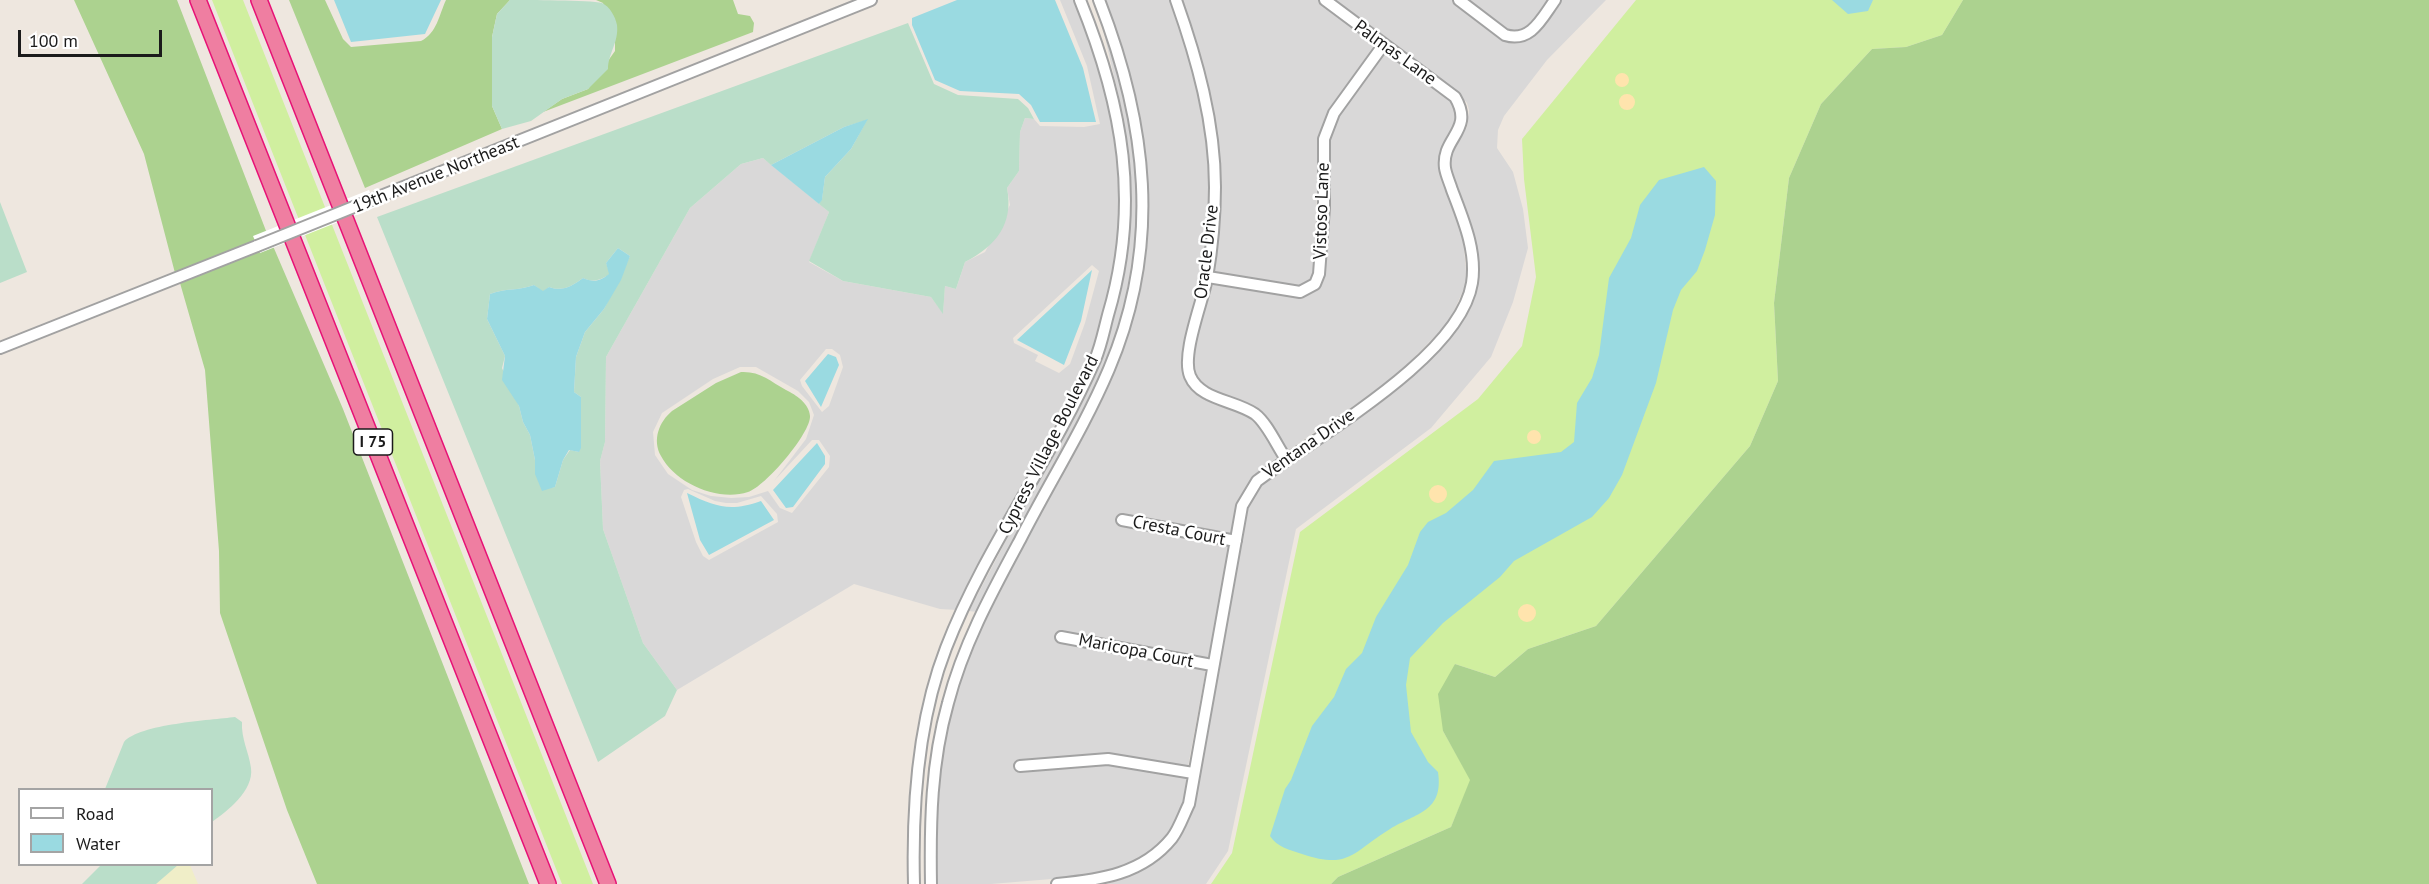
<!DOCTYPE html>
<html>
<head>
<meta charset="utf-8">
<style>
  body { margin:0 }
  #map { position:relative; width:2429px; height:884px; overflow:hidden; background:#eee7df; font-family:"PT Sans",sans-serif }
  canvas { display:block }
  .legend { position:absolute; left:18px; top:788px; width:195px; height:78px; box-sizing:border-box; background:#fff; border:2px solid #a4a4a4; margin:0; padding:8px 10px; list-style:none; font-size:18px; color:#1b1b1b }
  .legend li { display:flex; align-items:center; gap:12px; height:30px }
  .legend b { width:30px; border:2px solid #a4a4a4 }
  .scale { position:absolute; left:18px; top:30px; width:144px; height:27px; box-sizing:border-box; border:3px solid #1b1b1b; border-top:0; padding-left:8px; font-size:18px; line-height:21px; white-space:nowrap; color:#1b1b1b; -webkit-text-stroke:4px #fff; paint-order:stroke }
</style>
</head>
<body>
<div id="map">
<canvas width="2429" height="884"></canvas>
<ul class="legend">
<li><b style="height:8px;background:#fff"></b>Road</li>
<li><b style="height:16px;background:#9adae1"></b>Water</li>
</ul>
<div class="scale">100 m</div>
</div>
<script>
const ctx = document.querySelector('canvas').getContext('2d');
ctx.lineJoin = 'round';
function fillPath(path, color) { ctx.fillStyle = color; ctx.fill(path, 'evenodd'); }
function strokePath(path, color, width, dash) { ctx.strokeStyle = color; ctx.lineWidth = width; ctx.lineCap = dash ? 'butt' : 'round'; ctx.setLineDash(dash || []); ctx.stroke(path); }
function drawText(font, color, halo, rows, align = 'center') {
  ctx.font = font + ' "PT Sans",sans-serif'; ctx.lineWidth = 5; ctx.setLineDash([]); ctx.textBaseline = 'middle'; ctx.strokeStyle = halo; ctx.fillStyle = color; for (const [text, x, y, turn = 0] of rows) {
    ctx.save(); ctx.translate(x, y); ctx.rotate((+turn || 0) * Math.PI / 180); ctx.textAlign = isNaN(turn) ? turn : align; if (halo) ctx.strokeText(text, 0, 0); ctx.fillText(text, 0, 0); ctx.restore();
  }
}
const residential = new Path2D(`
  M1060,0H1075L1106,83L1119,161L1121,200L1112,284L1091,357L958,610L940,609L854,584L677,690L643,643L603,529L600,461L605,442L606,357L690,208L741,164L763,158L829,212L809,262L843,281L931,297L943,313L945,286L956,289L965,262L985,252L1010,205L1007,188L1019,171L1020,132L1025,118L1034,119L1040,126L1084,127L1100,124L1087,66ZM1092,265L1099,271L1085,323L1070,364L1059,373L1035,361L1038,355L1014,343L1013,338ZM826,349H832L840,355L843,367L829,406L822,412L802,386L800,380ZM740,367H756L798,391L809,402L814,415L806,439L774,481L812,440H819L830,456L829,467L792,513L780,508L768,491L749,497L731,498L711,496L692,490L668,474L655,455L653,432L662,413L713,379ZM688,489L715,501L726,503H737L761,496L777,514L778,522L709,560L703,556L696,542L681,497L684,490Z
  M1104,0H1171L1193,72L1205,131L1210,186L1203,276L1183,354L1184,375L1192,389L1203,397L1253,419L1279,457L1252,478L1237,503L1232,535L1118,514L1117,525L1230,546L1208,659L1057,631L1056,641L1206,669L1188,767L1107,753L1015,762L1016,772L1108,764L1187,777L1184,802L1169,833L1151,851L1127,865L1100,875L991,884H936L935,833L939,761L953,703L977,637L1114,370L1132,317L1143,265L1148,198L1140,114L1120,40Z
  M1181,0H1318L1376,45L1330,109L1319,137L1314,272L1311,280L1299,286L1213,272L1215,130L1203,69Z
  M1333,0H1606L1547,60L1504,116L1498,130L1497,148L1513,172L1523,209L1528,248L1513,302L1491,357L1431,428L1296,529L1228,851L1206,884H1107L1132,875L1157,860L1177,841L1194,805L1246,509L1261,485L1409,378L1456,330L1470,305L1477,285L1473,234L1450,168L1452,151L1467,127L1469,110L1467,103L1458,93Z
  M1101,20L1121,78L1136,157L1138,226L1123,313L1105,365L1089,400L977,612L969,611L1100,361L1122,287L1131,201L1129,161L1124,120Z
  M1385,52L1452,101L1457,110V122L1442,145L1440,167L1463,237L1467,282L1449,322L1402,370L1386,384L1287,451L1259,410L1208,388L1198,381L1193,372V357L1211,283L1300,298L1320,287L1324,275L1329,209V141L1339,116Z`);
const farmland = new Path2D(`
  M178,864L190,865L198,884H156Z`);
const grass = new Path2D(`
  M212,0H243L593,884H562Z
  M1636,0H1963L1942,35L1906,47L1872,49L1821,104L1789,178L1774,303L1778,381L1750,446L1596,626L1528,649L1495,677L1455,664L1443,731L1471,780L1451,827L1338,877L1331,884H1211L1232,853L1300,532L1478,399L1522,346L1536,277L1524,179L1522,139Z`);
const forest = new Path2D(`
  M74,0H177L268,236L175,273L144,154Z
  M289,0H325L343,39L351,47L421,41C437,33 439,15 446,0H510L497,14L492,37V106L502,129L365,188Z
  M596,0H733L738,14L750,16L754,23L753,32L543,112L562,99L588,89L615,51V43L603,3Z
  M1963,0H2429V884H1331L1338,877L1451,827L1470,780L1443,731L1438,694L1455,664L1495,677L1528,649L1596,626L1750,446L1778,381L1774,303L1789,178L1821,104L1872,49L1906,47L1942,35Z
  M273,246L343,409L529,884H317L287,810L220,613L219,551L205,370L180,283Z
  M741,372C760,371 770,381 786,390C796,395 809,403 810,416C811,433 765,487 748,492C718,502 675,483 661,456C652,440 659,422 672,411L716,383Z`);
const wetland = new Path2D(`
  M510,0C528,0 589,0 602,3C610,7 615,16 617,25C619,42 608,54 608,69L588,89L562,99L531,121L502,129L492,106V37L497,14Z
  M908,23L934,84L958,95L1018,99L1028,108L1034,119L1025,118L1020,132L1019,171L1007,188C1014,224 996,246 965,262L956,289L945,286L943,314L931,297L843,281L809,261L829,212L819,204L822,199L825,177L851,149L867,120L844,127L771,165L763,158L741,164L690,208L606,357L605,442L600,461L603,529L643,643L677,690L665,716L598,762L377,217ZM618,248L630,256L604,309L585,332L576,357L574,392L581,397L579,452L570,450L563,460L555,487L548,488L535,460L530,435L523,422L519,406L502,368L505,356L487,319L490,294C504,288 519,291 534,285L543,292L549,287C563,292 572,286 583,278C594,283 600,280 610,274L606,263Z
  M0,202L27,272L0,283Z
  M235,717L242,722C241,739 249,752 251,768C254,791 227,811 212,822V790L105,789L124,742C139,724 211,720 235,717Z
  M101,865V864L178,865L156,884H82Z`);
const sand = new Path2D(`
  M1615 80a7 7 0 1 1 14 0a7 7 0 1 1-14 0Z
  M1619 102a8 8 0 1 1 16 0a8 8 0 1 1-16 0Z
  M1527 437a7 7 0 1 1 14 0a7 7 0 1 1-14 0Z
  M1429 494a9 9 0 1 1 18 0a9 9 0 1 1-18 0Z
  M1518 613a9 9 0 1 1 18 0a9 9 0 1 1-18 0Z`);
const water = new Path2D(`
  M334,0H441L425,34L351,42Z
  M957,0H1055L1083,68L1096,122H1040L1031,105L1019,94L960,91L935,80L912,25V18Z
  M1832,0H1873L1868,11L1848,14Z
  M868,119L851,149L825,177L822,200L819,204L771,165L844,127Z
  M1704,167L1716,181L1715,215L1705,250L1697,271L1681,290L1673,310L1656,383L1622,475L1609,498L1592,517L1514,561L1500,577L1443,623L1410,658L1406,685L1411,732L1428,762L1438,772C1444,812 1416,813 1390,829C1352,852 1350,870 1302,854C1290,850 1277,847 1270,836L1285,789L1291,780L1312,726L1334,697L1346,669L1362,653L1376,617L1408,565L1420,532L1428,522L1446,513L1473,490L1494,461L1561,452L1574,442L1577,403L1592,378L1599,355L1609,278L1631,238L1640,205L1659,180Z
  M618,248L630,256L621,280L604,309L585,332L576,357L574,392L581,397V448L579,452L569,450L563,460L555,487L542,491L535,474V460L530,435L523,422L519,406L502,380L505,356L487,319L490,294C504,288 519,291 534,285L543,291L549,287C563,292 572,286 583,278C594,283 600,281 609,274L606,263Z
  M1092,270L1081,321L1064,365L1017,340Z
  M828,354L836,357L839,365L821,407L805,381Z
  M817,443L825,456V464L793,507L786,508L773,490Z
  M687,493C716,507 730,512 761,501L774,520L709,555L700,540Z`);
const pier = new Path2D(`
  M369,190L376,207L260,253L253,236Z`);
const minor = new Path2D(`
  M1176,0C1197,59 1215,123 1215,187C1215,216 1212,249 1207,278C1203,301 1181,354 1190,376C1200,400 1235,400 1255,414C1267,423 1277,446 1286,459
  M1459,0L1505,35C1531,43 1542,18 1555,0
  M376,198L871,0
  M1208,277L1300,292L1315,284L1319,274L1324,208V139L1334,113L1384,44
  M0,348L257,246
  M1122,520L1236,541
  M1061,637L1212,665
  M1020,766L1108,759L1193,773
  M914,884C912,807 918,720 946,648C985,547 1052,459 1095,360C1101,346 1104,330 1108,315C1141,204 1123,106 1080,0
  M931,884C930,822 931,763 948,703C963,645 992,592 1020,540C1049,483 1084,428 1109,369C1162,244 1147,123 1099,0
  M1057,884C1100,880 1143,874 1172,838C1179,829 1184,814 1189,804L1242,506L1257,481C1315,437 1460,358 1472,283C1477,251 1463,219 1452,190C1450,183 1446,175 1445,168C1441,137 1475,131 1455,97L1325,0`);
const highway = new Path2D(`
  M198,0L548,884
  M259,0L608,884`);
const minorBridge = new Path2D(`
  M257,246L376,198`);
const shields = [
  [373,442,39]
];
const shieldNames = [
  ["I 75",373,442]
];
const streetNames = [
  ["Palmas Lane",1395,53,36],
  ["19th Avenue Northeast",436,175,-22],
  ["Vistoso Lane",1322,211,-88],
  ["Oracle Drive",1207,252,-83],
  ["Ventana Drive",1309,444,-35],
  ["Cypress Village Boulevard",1049,445,-63],
  ["Cresta Court",1179,531,11],
  ["Maricopa Court",1136,651,11]
];
fillPath(residential, '#d9d8d8');
fillPath(farmland, '#f0eec8');
fillPath(grass, '#d0ef9f');
fillPath(forest, '#acd28f');
fillPath(wetland, '#badec9');
fillPath(sand, '#ffe4ad');
fillPath(water, '#9adae1');
fillPath(pier, '#fff');
strokePath(minor, '#a2a2a2', 14);
strokePath(highway, '#e71276', 18);
strokePath(minor, '#fff', 10);
strokePath(highway, '#ef7ea1', 15);
strokePath(minorBridge, '#a2a2a2', 14, []);
strokePath(minorBridge, '#fff', 10);
for (const [x, y, w] of shields) { const box = new Path2D(); box.roundRect(x - w / 2, y - 13, w, 26, 4.5); ctx.fillStyle = '#fff'; ctx.fill(box); strokePath(box, '#1b1b1b', 1.5); }
drawText('bold 16px', '#1b1b1b', null, shieldNames);
drawText('18px', '#1b1b1b', '#fff', streetNames);
</script>
</body>
</html>
